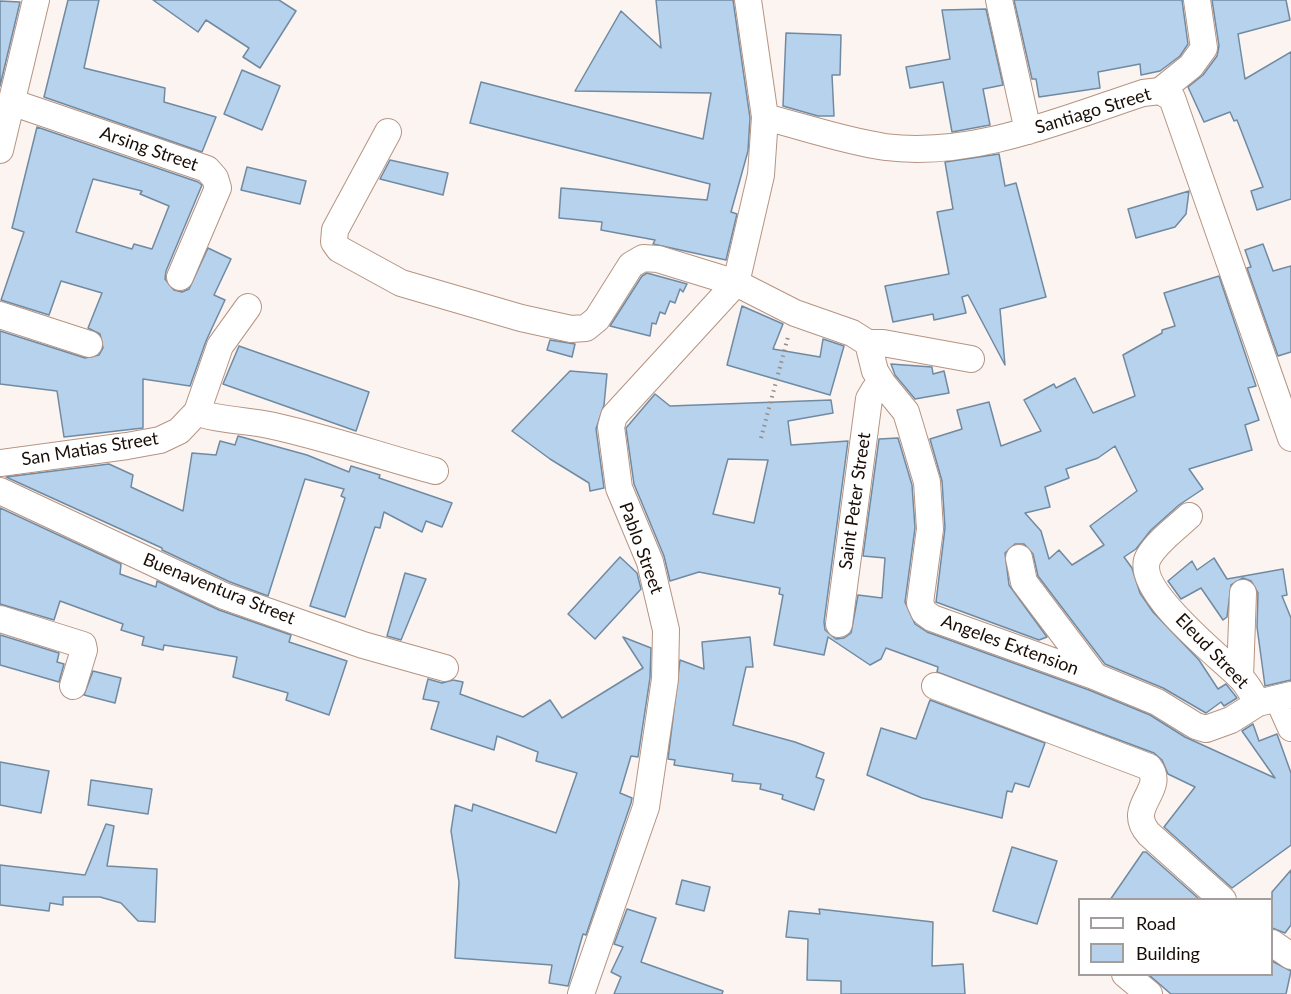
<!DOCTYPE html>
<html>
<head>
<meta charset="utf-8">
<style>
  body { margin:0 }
  #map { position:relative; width:1291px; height:994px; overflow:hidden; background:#fcf4f0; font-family:Lato,sans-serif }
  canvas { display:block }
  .legend { position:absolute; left:1078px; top:898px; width:195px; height:78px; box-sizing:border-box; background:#fff; border:2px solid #a39e9c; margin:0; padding:8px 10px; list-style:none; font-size:18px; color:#190d07 }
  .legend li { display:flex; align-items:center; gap:12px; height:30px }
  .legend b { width:30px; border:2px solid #a39e9c }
</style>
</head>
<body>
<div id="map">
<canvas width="1291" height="994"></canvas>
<ul class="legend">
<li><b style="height:8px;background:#fff"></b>Road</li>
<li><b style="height:16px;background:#b7d2ec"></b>Building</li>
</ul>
</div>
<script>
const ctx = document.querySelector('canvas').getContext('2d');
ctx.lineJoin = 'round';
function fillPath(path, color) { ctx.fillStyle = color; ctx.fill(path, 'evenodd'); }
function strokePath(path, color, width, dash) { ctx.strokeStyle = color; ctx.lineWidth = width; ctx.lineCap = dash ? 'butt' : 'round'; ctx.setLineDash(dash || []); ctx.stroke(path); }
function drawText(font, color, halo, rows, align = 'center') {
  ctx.font = font + ' Lato,sans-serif'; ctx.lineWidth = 4.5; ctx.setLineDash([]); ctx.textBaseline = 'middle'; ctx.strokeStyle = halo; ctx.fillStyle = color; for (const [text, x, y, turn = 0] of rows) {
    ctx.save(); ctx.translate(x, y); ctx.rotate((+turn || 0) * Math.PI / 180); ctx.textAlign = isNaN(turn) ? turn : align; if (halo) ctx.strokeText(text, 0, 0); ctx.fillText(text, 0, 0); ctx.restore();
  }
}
const building = new Path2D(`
  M68,0H99L84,68L165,88L164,102L216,117L202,152L44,97Z
  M153,0H279L296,11L260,68L243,57L249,48L206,20L198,32Z
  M656,0H733L750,118L748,151L731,212L737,214L726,260L653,244L655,240L601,230L602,222L559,218L561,188L707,200L710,184L470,123L481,82L703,139L711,93L575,91L621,11L661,48Z
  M1014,0H1182L1188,44L1180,56L1160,71L1141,75L1140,64L1098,72L1100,88L1039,97L1036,79H1032Z
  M1212,0H1286L1290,20L1238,34L1245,79L1291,52V199L1257,210L1251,191L1263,187L1237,120L1234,121L1230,112L1204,122L1188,87L1203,75L1217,56L1219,46Z
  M0,1L20,2L0,86Z
  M986,9L1003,85L983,89L990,125L952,132L943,82L910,88L906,67L950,59L942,10Z
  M786,33L841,35L840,75H832L834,116H818L783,106Z
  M242,70L280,86L262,130L224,114Z
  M37,127L198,182L202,185L166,271L165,279L174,290L182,292L189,289L208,248L231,259L214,295L225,300L206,341L190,386L143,379V428L64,437L57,391L0,384V331L85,358L99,355L103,348L100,334L88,328L102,293L61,281L49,315L1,300L24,232L12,228ZM93,179L142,191L140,194L169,206L152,249L134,244L132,249L76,232Z
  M999,154L1005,186L1016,183L1046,297L1000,309L1005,365L968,295L962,297L966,313L934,320L933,314L893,322L885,286L949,274L937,212L953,209L945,162Z
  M390,160L448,173L443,195L380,179Z
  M247,167L306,181L300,204L241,190Z
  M1189,191L1186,214L1175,227L1136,238L1128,209Z
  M1263,244L1273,271L1291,266V352L1278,356L1247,268L1251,267L1245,250Z
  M647,273L687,284L683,292L680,289L675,303L670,301L665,314L660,312L656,324L652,323L650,336L610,326L642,276Z
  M1219,276L1256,386L1248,388L1259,420L1245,425L1252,450L1189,469L1203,489L1179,505L1151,530L1136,549L1124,557L1132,568L1140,593L1153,612L1199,660L1218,689L1226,684L1237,698L1224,706L1221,702L1206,713L1163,688L1105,664L1038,576L1033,554L1024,544H1015L1005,553L1009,585L1047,637L1039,640L936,602L945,528L942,481L930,439L962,429L957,410L989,402L1001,446L1041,431L1024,400L1054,384L1056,388L1075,378L1093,413L1135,396L1123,355L1162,333V330L1175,326L1164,293ZM1115,446L1137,491L1090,526L1104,545L1072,565L1059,550L1049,559L1041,531L1025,513L1050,507L1045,487L1069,478L1066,469L1098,458Z
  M742,306L783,324L773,349L820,357L823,339L844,346L830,395L727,365Z
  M550,340L575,344L572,357L547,350Z
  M239,346L369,392L356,431L223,384Z
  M891,364L932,367L933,374L944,371L949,393L915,399L895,375Z
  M570,371L607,374L604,405L596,429L604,488L590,491L589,483L550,459L512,431Z
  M655,394L670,406L831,400L833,413L788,421L791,445L848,441L824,622L825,630L836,639L844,638L851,633L858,595L882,598L885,558L863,556L879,439L898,438L912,485L915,528L905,602L915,624L927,632L1089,690L1150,715L1185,737L1275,778L1242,731L1253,724L1259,741L1277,734L1291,773V845L1232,888L1164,827L1195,787L1168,774L1162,760L1154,753L937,672L938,667L886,648L881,659L870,665L828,637L824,655L774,645L783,595L779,594L780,588L699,572L670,581L664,556L634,484L626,428ZM728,459L768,460L754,523L713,514Z
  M238,436L307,455L349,472L351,466L380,475L379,478L452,503L442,527L426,521L422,532L384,512L380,528L375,527L345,617L310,606L345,498L341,496L344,489L305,479L268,596L230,582L162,550V548L6,477L109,464L133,475L131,487L183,511L192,453L216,455L220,441L235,445Z
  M0,508L121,564L120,574L156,587L157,581L219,610L291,635L289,642L347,661L329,715L286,700L288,693L233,677L237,657L164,645L163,650L142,645L144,637L121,630L123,624L60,601L54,620L0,604Z
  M620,557L637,573L641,589L595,639L568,614Z
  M1214,558L1227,579L1283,569L1287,595L1282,596L1291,618V680L1265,686L1257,627L1258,593L1251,581L1243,578L1231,585L1227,617L1223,620L1201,588L1181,599L1168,581L1192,561L1197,570Z
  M405,573L426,579L401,640L387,636Z
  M0,635L59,653L57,662L64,664L59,682L0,665Z
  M623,637L651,648L650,678L638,757L631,756L620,793L632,798L631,803L586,935L583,934L568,986L549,983L552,965L455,958L459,882L451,831L455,805L472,811L473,804L556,833L577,773L536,761L538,752L497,736L494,750L431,729L439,702L423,699L428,679L442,683L453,680L463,682L460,694L523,717L550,700L562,718L643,668Z
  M750,637L753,667H746L733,725L795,742L824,753L816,777L824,780L814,810L782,799L783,795L760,789L761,784L732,781L733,774L674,765L675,760L668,759L680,660L704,669L702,642Z
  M93,671L121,678L115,703L84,695Z
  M930,700L1045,743L1029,787L1015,783L1012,792L1007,791L1002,818L922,798L867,775L881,728L916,739Z
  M0,762L49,771L41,813L0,805Z
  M91,780L152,789L148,814L88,805Z
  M106,824L114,826L107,866L157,869L155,922L138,921L121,903L100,897H63V905L50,903L49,911L0,905V865L85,875Z
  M1012,847L1057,861L1037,924L993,911Z
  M1143,852H1146L1198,898L1197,900H1110Z
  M1291,870V925L1285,933L1272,928V892Z
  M682,880L710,887L704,911L676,904Z
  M627,909L656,918L641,962L723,991L722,994H614L621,977L611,972L623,947L614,944Z
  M819,909L933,922L932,966L963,964L965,994H841V981L807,980L808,939L786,937L789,911L820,914Z
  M1272,961L1291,971L1286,994H1171L1149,975H1272Z`);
const path = new Path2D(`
  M761,438L788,337`);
const minor = new Path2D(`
  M999,0L1028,131
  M1160,91L1191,66L1204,48L1197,0
  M11,102L207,169L215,178L218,188L180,277
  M765,117C804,127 844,141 885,147C973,158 1061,120 1143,93L1160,91L1172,98L1291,438
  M388,132L335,230L334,242L339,249L401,283L521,318L571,329L586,328L597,319L631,265L643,258L658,259L736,283L795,313L852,333L868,343L875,371L883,384L906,412L927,482L930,529L920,603L924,612L932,618L1094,676L1157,702L1196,726L1206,729L1231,720L1258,703L1291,695
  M0,150L36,0
  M0,315L89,344
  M868,343H883L971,359
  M197,412C211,419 250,421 269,425C325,437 380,456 435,471
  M0,463L127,446L160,440L179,431L197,412L220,346L248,307
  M0,491L224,596L363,645L445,668
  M1189,516C1176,528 1158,541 1149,556C1130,587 1219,656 1239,676C1247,683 1252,694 1258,703
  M1019,558L1024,582L1094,675
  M0,619L83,645L84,650L73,686
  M839,624L869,399L875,389L883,384
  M1240,677L1243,593
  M935,686L1149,767C1167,790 1124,807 1149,834L1223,900
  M1278,699L1291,728
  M1272,943L1291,956
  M1125,974L1149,994
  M581,994L646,807L665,679L666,630L650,562L619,488L611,427L614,416L736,283L761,175L765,117L748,0`);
const streetNames = [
  ["Santiago Street",1093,111,-17],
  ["Arsing Street",149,149,19],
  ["San Matias Street",90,449,-9],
  ["Saint Peter Street",855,501,-82],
  ["Pablo Street",641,548,70],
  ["Buenaventura Street",219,589,22],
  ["Angeles Extension",1010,645,20],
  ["Eleud Street",1212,651,46]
];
fillPath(building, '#b7d2ec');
strokePath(building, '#708aa2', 1.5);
strokePath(minor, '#b59482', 28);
strokePath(path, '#978d89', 4, [1.5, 4.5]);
strokePath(minor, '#fff', 26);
drawText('18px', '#190d07', '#fff', streetNames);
</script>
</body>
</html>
